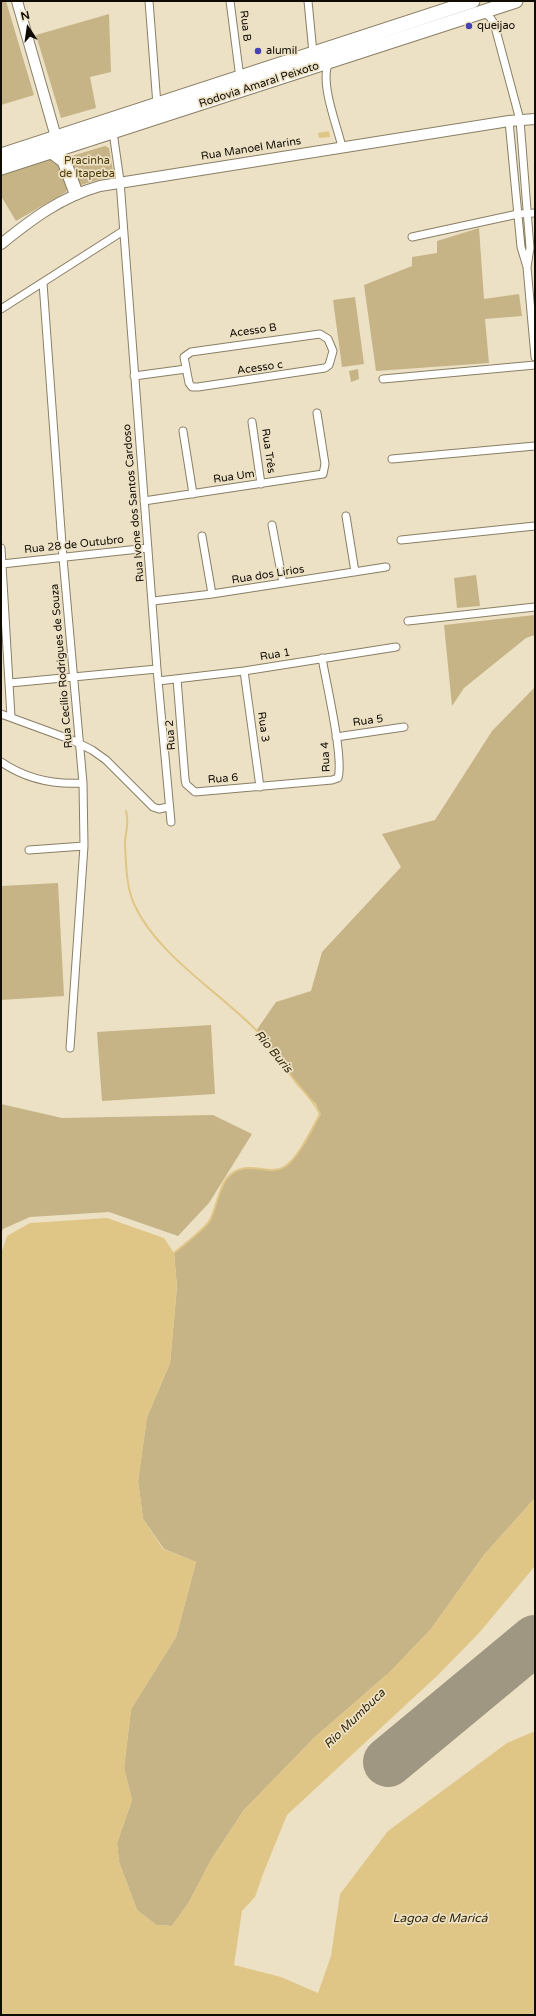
<!DOCTYPE html>
<html>
<head>
<meta charset="utf-8">
<style>
  body { margin:0 }
  #map { position:relative; width:536px; height:2016px; overflow:hidden; background:#ede1c5; font-family:"Varela Round",sans-serif }
  canvas { display:block }
  .frame { position:absolute; inset:0; border:2px solid #100c04; pointer-events:none }
  .north { position:absolute; left:8px; top:8px; width:40px; height:40px; -webkit-text-stroke:3px #ede1c5; paint-order:stroke; rotate:347deg; font-size:11px; font-weight:700; line-height:16px; text-align:center; color:#100c04 }
  .north::after { content:''; display:block; margin:auto; width:14px; height:18px; background:#100c04; clip-path:polygon(50% 0,100% 100%,50% 72%,0 100%) }
</style>
</head>
<body>
<div id="map">
<canvas width="536" height="2016"></canvas>
<div class="frame"></div>
<div class="north">N</div>
</div>
<script>
const ctx = document.querySelector('canvas').getContext('2d');
ctx.lineJoin = 'round';
function fillPath(path, color) { ctx.fillStyle = color; ctx.fill(path, 'evenodd'); }
function strokePath(path, color, width, dash) { ctx.strokeStyle = color; ctx.lineWidth = width; ctx.lineCap = dash ? 'butt' : 'round'; ctx.setLineDash(dash || []); ctx.stroke(path); }
function drawText(font, color, halo, rows, align = 'center') {
  ctx.font = font + ' "Varela Round",sans-serif'; ctx.lineWidth = 3.5; ctx.setLineDash([]); ctx.textBaseline = 'middle'; ctx.strokeStyle = halo; ctx.fillStyle = color; for (const [text, x, y, turn = 0] of rows) {
    ctx.save(); ctx.translate(x, y); ctx.rotate((+turn || 0) * Math.PI / 180); ctx.textAlign = isNaN(turn) ? turn : align; if (halo) ctx.strokeText(text, 0, 0); ctx.fillText(text, 0, 0); ctx.restore();
  }
}
const green = new Path2D(`
  M1,1H6L34,95L1,105Z
  M109,14L111,72L90,77L96,108L61,118L36,35Z
  M105,146L109,148L113,171L111,176L81,185L75,182L68,157Z
  M51,156L60,161L69,184L66,192L16,221L1,196V174Z
  M479,228L484,299L519,294L522,316L485,319L489,363L376,371L364,285L412,266V257L437,253V241Z
  M355,297L364,364L342,367L333,300Z
  M358,369L359,379L351,382L349,371Z
  M476,575L480,606L457,608L454,578Z
  M535,615V635L526,638L464,688L452,706L444,625Z
  M535,687V1498L484,1555L431,1629L391,1671L314,1738L244,1810L211,1860L189,1902L172,1926L156,1925L137,1910L119,1862L117,1843L132,1800L124,1768L131,1709L176,1637L196,1562L164,1549L143,1519L138,1481L147,1417L170,1363L177,1287L174,1253C182,1246 205,1229 210,1220C216,1209 219,1187 227,1178C246,1157 269,1177 284,1167C299,1159 312,1129 320,1114L316,1104L303,1091L256,1031L276,1002L311,991L322,952L401,867L382,834L435,820L492,731Z
  M58,883L64,996L1,1000V886Z
  M211,1025L215,1094L102,1101L97,1032Z
  M1,1104L62,1118L213,1115L252,1134L209,1203L178,1236L109,1212L30,1217L3,1229L1,1234Z`);
const water = new Path2D(`
  M329,131L330,137L319,138L318,133Z
  M107,1218L164,1238L174,1253L177,1287L170,1363L147,1417L138,1481L143,1519L163,1549L196,1562L176,1637L131,1709L124,1768L132,1800L117,1843L119,1862L137,1910L156,1925L172,1926L189,1902L211,1860L244,1810L314,1738L391,1671L431,1629L484,1555L535,1498V1566L479,1633L438,1675L287,1815L263,1874L255,1897L242,1911L234,1965L281,1977L318,1993L331,1956L340,1894L388,1831L507,1743L535,1731V2015H1V1254L7,1236L30,1223Z`);
const stream = new Path2D(`
  M126,811C130,827 125,829 125,844C126,862 126,887 134,904C157,955 218,991 256,1030C270,1045 282,1064 295,1081C304,1092 314,1101 320,1114C312,1129 298,1159 284,1167C269,1177 246,1157 227,1178C219,1187 216,1209 210,1220C205,1229 182,1246 174,1253`);
const runway = new Path2D(`
  M388,1762L535,1640`);
const street = new Path2D(`
  M149,1L157,105
  M230,1L240,78
  M308,1L313,53
  M481,13L489,16L494,23L520,120L530,248L527,267
  M329,62C319,82 337,125 342,147
  M509,121L521,247L527,267L535,357
  M113,132L120,181L157,669L171,822
  M412,237L518,214L535,213
  M43,283L63,558L83,783L84,846L70,1048
  M1,309L123,231
  M320,334L328,339L333,351L329,365L325,368L198,387H192L189,383L184,357L191,352Z
  M134,376L186,369
  M383,379L535,365
  M252,422L261,484
  M183,431L193,494
  M392,459L535,446
  M144,501L323,474L325,464L317,413
  M346,516L355,572
  M272,525L283,583
  M202,536L212,594
  M401,540L535,526
  M1,548L11,717
  M2,564L148,548
  M153,601L212,594L386,567
  M408,621L535,607
  M244,671L260,787
  M177,679L185,779L186,784L195,792L332,780L338,778C344,758 326,682 322,658
  M158,681L244,671L396,647
  M10,683L157,669
  M1,714L72,740L92,750L106,760L153,807L159,809L168,807
  M336,737L404,727
  M1,762C26,779 53,785 83,783
  M29,850L84,846`);
const secondary = new Path2D(`
  M17,1L56,137
  M1,244C32,219 61,197 100,186L509,121L535,119`);
const highway = new Path2D(`
  M52,152L64,161L76,193
  M1,155L473,1
  M1,168L516,1`);
const markers = [
  [469,26,4,"#4542b8"],
  [258,51,4,"#4542b8"]
];
const streetNames = [
  ["Rua B",245,26,83],
  ["Rodovia Amaral Peixoto",259,85,-18],
  ["Rua Manoel Marins",251,149,-9],
  ["Acesso B",253,331,-8],
  ["Acesso c",260,368,-8],
  ["Rua Três",268,451,82],
  ["Rua Um",234,477,-8],
  ["Rua Ivone dos Santos Cardoso",134,503,-95],
  ["Rua 28 de Outubro",74,545,-6],
  ["Rua dos Lirios",268,575,-9],
  ["Rua 1",275,655,-9],
  ["Rua Cecílio Rodrigues de Souza",62,666,-95],
  ["Rua 5",368,721,-8],
  ["Rua 3",263,727,82],
  ["Rua 2",171,735,-94],
  ["Rua 4",326,757,-93],
  ["Rua 6",223,779,-4]
];
const poiNames = [
  ["queijao",477,26],
  ["alumil",266,51]
];
const parkNames = [
  ["Pracinha",87,161],
  ["de Itapeba",87,174]
];
const waterNames = [
  ["Rio Buris",273,1052,50],
  ["Rio Mumbuca",355,1719,-44],
  ["Lagoa de Maricá",440,1919]
];
fillPath(green, '#c6b487');
fillPath(water, '#e0c686');
strokePath(stream, '#e0c686', 2);
strokePath(runway, '#a09782', 50);
strokePath(street, '#897f65', 9);
strokePath(secondary, '#897f65', 12);
strokePath(highway, '#897f65', 15);
strokePath(street, '#fff', 7);
strokePath(secondary, '#fff', 10);
strokePath(highway, '#fff', 13);
for (const [x, y, r, color] of markers) { const dot = new Path2D(); dot.arc(x, y, r, 0, 2 * Math.PI); ctx.fillStyle = color; ctx.fill(dot); strokePath(dot, '#ede1c5', 1.5); }
drawText('11px', '#100c04', '#ede1c5', streetNames);
drawText('11px', '#100c04', '#ede1c5', poiNames, 'left');
drawText('11px', '#4d3b06', '#ede1c5', parkNames);
drawText('italic 12px', '#33280a', '#ede1c5', waterNames);
</script>
</body>
</html>
